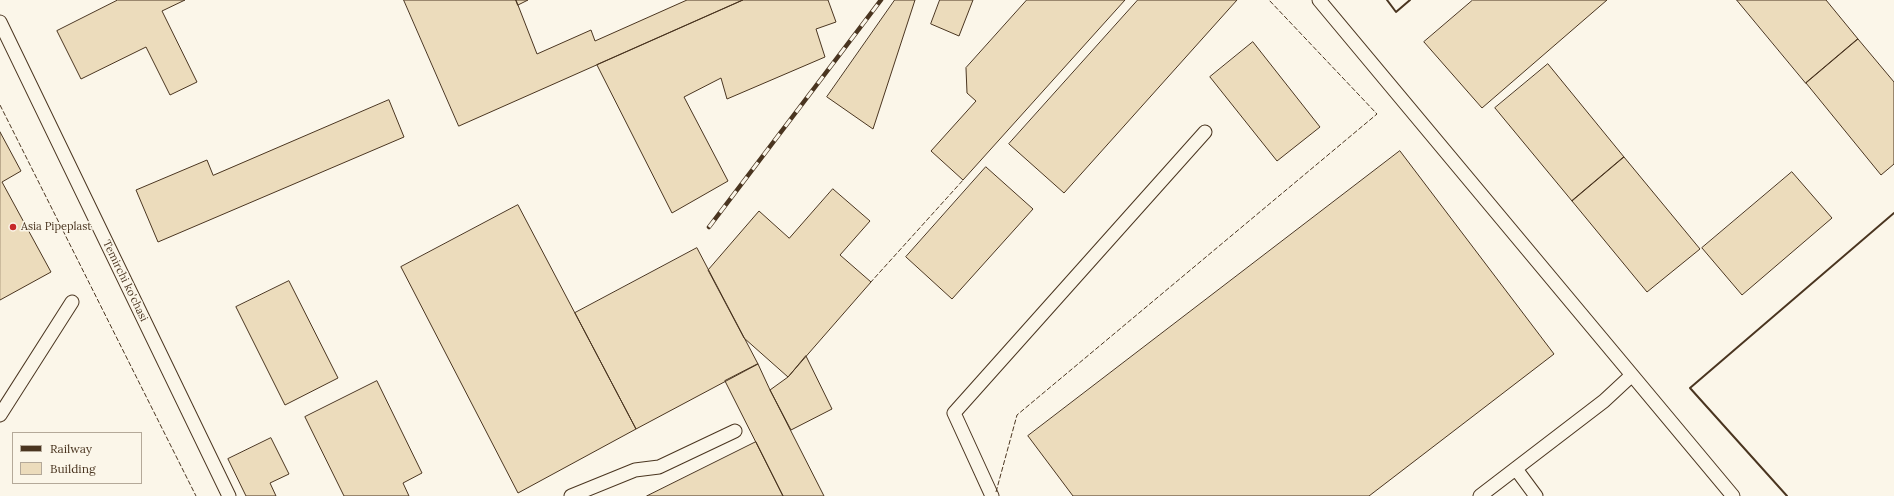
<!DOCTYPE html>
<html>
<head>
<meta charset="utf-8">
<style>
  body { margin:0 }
  #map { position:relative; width:1894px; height:496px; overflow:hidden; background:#fbf6e9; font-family:Lora,serif }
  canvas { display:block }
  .legend { position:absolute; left:12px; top:432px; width:130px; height:52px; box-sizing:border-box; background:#fbf6e9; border:1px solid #b4a999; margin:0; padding:5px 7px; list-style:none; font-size:12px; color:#4a3520 }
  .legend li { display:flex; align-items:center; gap:8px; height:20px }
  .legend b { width:20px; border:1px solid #b4a999 }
</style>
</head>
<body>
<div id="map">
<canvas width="1894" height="496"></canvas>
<ul class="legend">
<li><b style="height:5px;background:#4a3520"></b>Railway</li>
<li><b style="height:11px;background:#ecdcbc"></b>Building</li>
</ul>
</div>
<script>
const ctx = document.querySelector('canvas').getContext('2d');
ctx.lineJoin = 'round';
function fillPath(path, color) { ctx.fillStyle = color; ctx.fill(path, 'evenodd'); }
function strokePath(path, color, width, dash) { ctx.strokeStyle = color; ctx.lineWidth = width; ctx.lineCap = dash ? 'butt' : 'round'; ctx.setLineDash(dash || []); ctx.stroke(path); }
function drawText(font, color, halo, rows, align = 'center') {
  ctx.font = font + ' Lora,serif'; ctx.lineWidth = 3; ctx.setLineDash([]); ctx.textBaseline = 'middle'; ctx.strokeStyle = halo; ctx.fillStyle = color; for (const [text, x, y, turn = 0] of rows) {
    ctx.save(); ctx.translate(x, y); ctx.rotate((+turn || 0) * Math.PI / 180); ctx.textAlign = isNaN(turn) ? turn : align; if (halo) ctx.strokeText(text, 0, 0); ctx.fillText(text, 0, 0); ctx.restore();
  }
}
const building = new Path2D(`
  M118,0H185L162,11L197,82L170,95L146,47L81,79L57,31Z
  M404,0H516L537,54L591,30L595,41L687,0H743L459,126Z
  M516,0H528L518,5Z
  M743,0H828L836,22L816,29L825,57L727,99L721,78L684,97L728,181L672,213L597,65Z
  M895,0H915L873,129L827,97Z
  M940,0H973L959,36L931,24Z
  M1027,0H1125L963,180L931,151L976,101L967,93L966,68Z
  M1138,0H1237L1064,193L1009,144Z
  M1473,0H1607L1482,108L1424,42Z
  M1737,0H1826L1858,39L1806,83Z
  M1858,39L1894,82V164L1881,175L1806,83Z
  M1253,42L1320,127L1277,161L1210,77Z
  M1548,64L1624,157L1572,201L1495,108Z
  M389,100L404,137L158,242L136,190L207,160L213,175Z
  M0,132L21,171L2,182L51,272L0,300Z
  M1400,151L1554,354L1369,496H1073L1028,436Z
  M1624,157L1700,249L1647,292L1572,201Z
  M986,167L1033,209L952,299L906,257Z
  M1792,172L1832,218L1742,295L1702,248Z
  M833,189L870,221L840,255L871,282L788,377L744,338L708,270L759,211L789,238Z
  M518,205L636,429L518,493L401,267Z
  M697,248L758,364L636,429L575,313Z
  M289,281L338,378L285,405L236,307Z
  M806,356L832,409L791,430L770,390L788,377Z
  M758,364L770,390L824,496H783L725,381Z
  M377,381L422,473L403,483L409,496H344L305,417Z
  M271,438L289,474L270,483L276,496H246L228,459Z
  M756,442L783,496H647Z`);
const service = new Path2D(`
  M1319,0L1733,496
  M0,22L229,496
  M0,415L72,302
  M1516,469L1536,496
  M571,496L635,470L659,467L735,431
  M992,496L954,413L1205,132
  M1480,496L1604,401L1632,375`);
const rail = new Path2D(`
  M709,227L881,0`);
const fence = new Path2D(`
  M0,105L196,496
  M870,283L964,179
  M996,492L1017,415L1377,114L1269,0`);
const wall = new Path2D(`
  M1387,0L1396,12L1410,0
  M1787,496L1690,388L1894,213`);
const markers = [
  [13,227,4,"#c62828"]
];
const poiNames = [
  ["Asia Pipeplast",21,227]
];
const streetNames = [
  ["Temirchi ko'chasi",125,281,64]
];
fillPath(building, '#ecdcbc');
strokePath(building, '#4a3520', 1);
strokePath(service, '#4a3520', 15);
strokePath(service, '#fbf6e9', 13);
strokePath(rail, '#4a3520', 4.5);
strokePath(rail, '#fbf6e9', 3, [9]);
strokePath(fence, '#4a3520', 1, [5, 2]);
strokePath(wall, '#4a3520', 2);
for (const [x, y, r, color] of markers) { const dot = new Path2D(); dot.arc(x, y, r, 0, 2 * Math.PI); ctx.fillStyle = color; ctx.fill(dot); strokePath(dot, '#fbf6e9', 1.5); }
drawText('11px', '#4a3520', '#fbf6e9', poiNames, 'left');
drawText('11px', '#4a3520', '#fbf6e9', streetNames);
</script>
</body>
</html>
